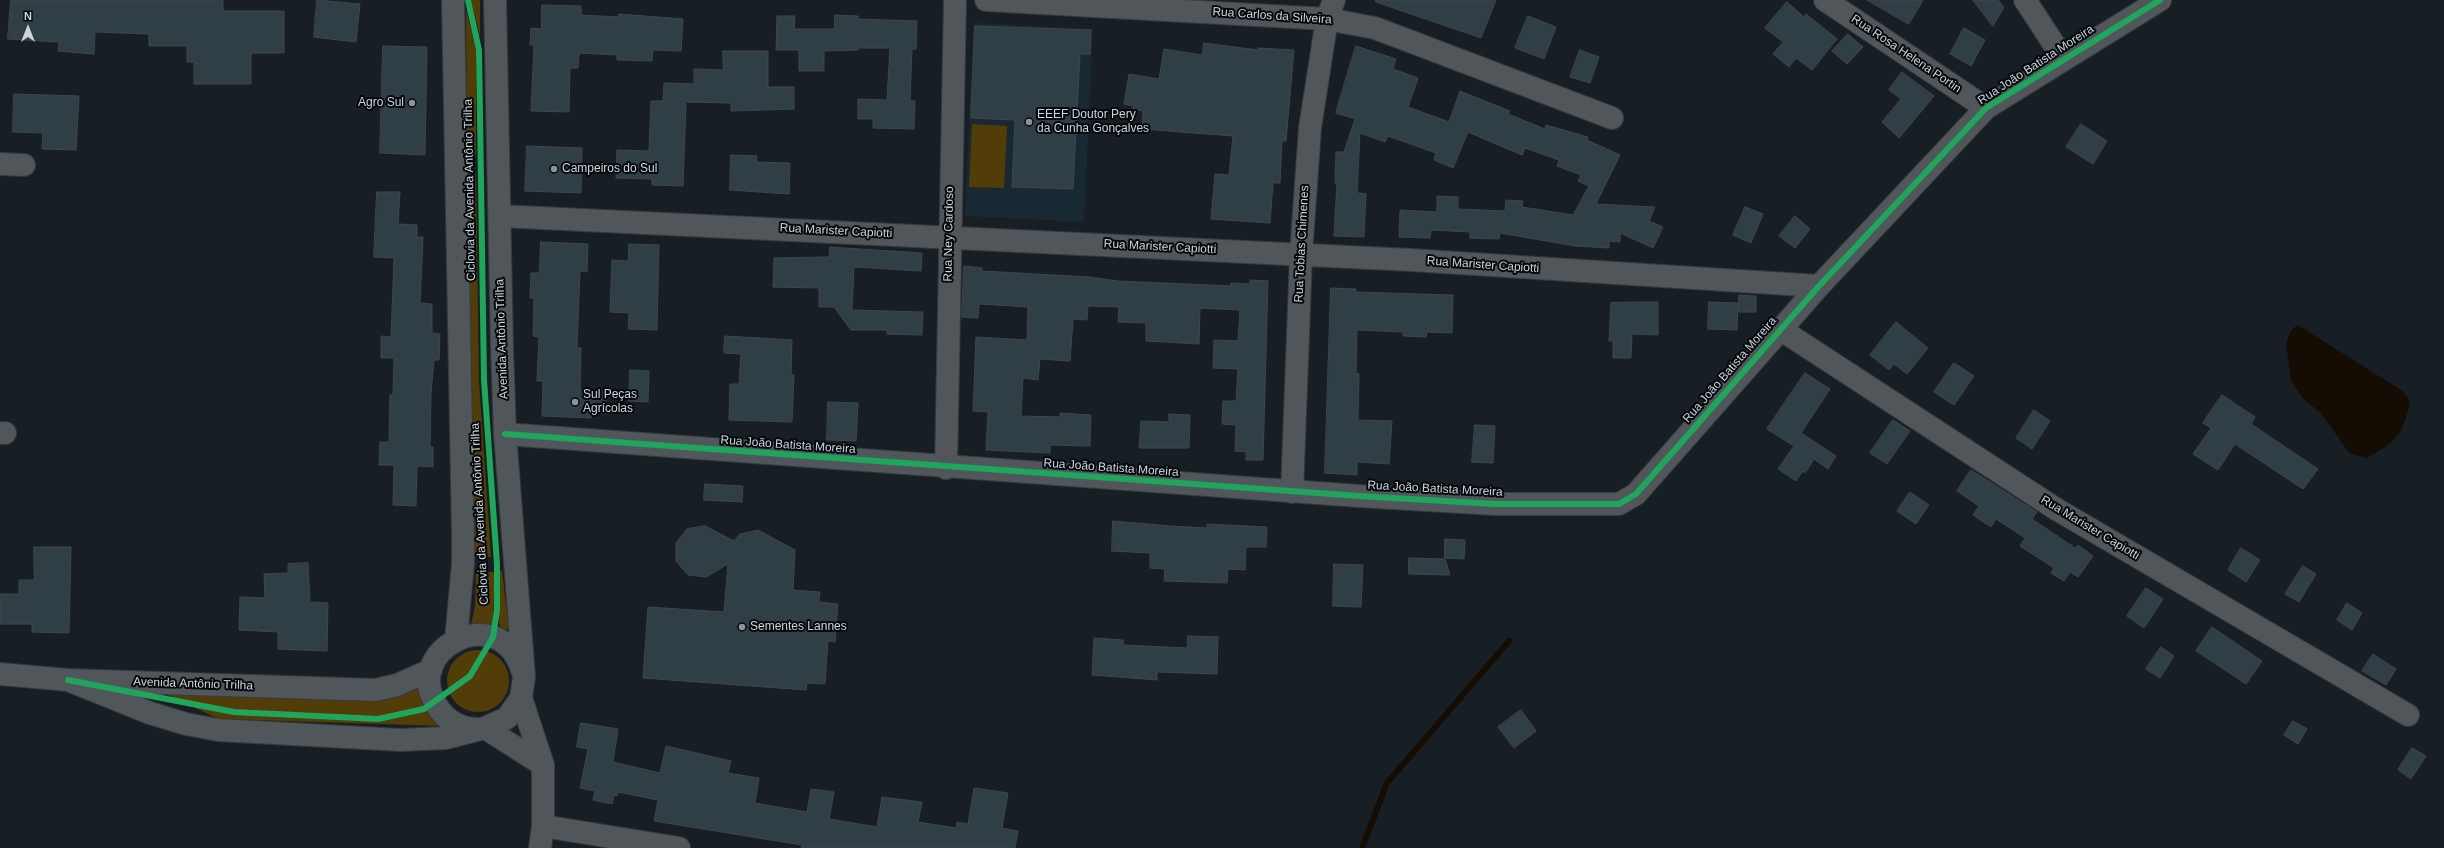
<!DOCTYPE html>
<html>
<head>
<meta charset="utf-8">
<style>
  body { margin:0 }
  #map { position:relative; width:2444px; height:848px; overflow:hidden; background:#181f24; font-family:Helvetica,sans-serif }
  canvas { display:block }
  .north { position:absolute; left:8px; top:8px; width:40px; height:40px; -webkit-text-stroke:3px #05090d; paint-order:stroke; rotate:0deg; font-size:11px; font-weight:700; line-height:16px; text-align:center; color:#cdd4da }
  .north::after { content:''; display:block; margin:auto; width:14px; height:18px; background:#cdd4da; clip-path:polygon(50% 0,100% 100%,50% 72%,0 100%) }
</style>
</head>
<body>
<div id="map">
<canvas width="2444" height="848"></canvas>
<div class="north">N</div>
</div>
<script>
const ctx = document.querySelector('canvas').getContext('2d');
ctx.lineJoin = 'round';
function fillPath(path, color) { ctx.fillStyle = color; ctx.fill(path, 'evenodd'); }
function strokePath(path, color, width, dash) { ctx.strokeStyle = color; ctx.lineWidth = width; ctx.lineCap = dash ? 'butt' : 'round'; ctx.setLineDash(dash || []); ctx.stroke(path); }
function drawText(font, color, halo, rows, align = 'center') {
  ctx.font = font + ' Helvetica,sans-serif'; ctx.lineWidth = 4; ctx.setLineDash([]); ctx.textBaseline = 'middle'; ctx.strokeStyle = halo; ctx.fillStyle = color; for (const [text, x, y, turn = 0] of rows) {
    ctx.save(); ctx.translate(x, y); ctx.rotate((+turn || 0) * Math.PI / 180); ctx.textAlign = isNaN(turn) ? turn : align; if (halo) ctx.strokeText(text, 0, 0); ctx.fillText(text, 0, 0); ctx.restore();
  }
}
const built = new Path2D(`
  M974,23L1093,29L1084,222L965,216Z`);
const green = new Path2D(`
  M471,0H480V36Z
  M466,9L476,51V155L471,157L467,155Z
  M972,124L1007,126L1004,188L969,187Z
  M469,172L476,174L479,381L491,557H475L467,175Z
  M498,571H502L509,629L502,630L499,624Z
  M476,572H495L493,624L471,625L475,606Z
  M447 681a31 31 0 1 1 62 0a31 31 0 1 1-62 0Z
  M418,689L444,726L219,719L161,692L368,701L400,696Z`);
const water = new Path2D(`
  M2298,325L2404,392L2410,402C2403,435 2395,443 2366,458L2349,453L2321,413L2303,399L2291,381L2286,344L2291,330Z`);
const stream = new Path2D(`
  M1362,848L1387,783L1509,641`);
const building = new Path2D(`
  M11,0H223V11H284V53H251V84H194V62H187V46H149V34L95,32L94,54L58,51L59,42L8,39Z
  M317,0L360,4L356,42L314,37Z
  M1376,0H1496L1481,38L1376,2Z
  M1867,0H1923L1909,24Z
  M1973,0H1998L2004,7L1993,26Z
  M1787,2L1804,17L1806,14L1837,39L1812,70L1796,58L1789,67L1773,54L1783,42L1765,28Z
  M542,5L581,6V15L619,17V14L683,19L681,51L653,50L652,61L617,60V55L579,53L578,68H570L569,112L531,111L534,45H530L531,28L541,29Z
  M835,15L858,16V19L917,21L916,49H912L910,101H915L914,129L873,128V119H858V99L887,100L890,48H858V50L824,51V71H799V50H776L777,16H795L794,29H834Z
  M1528,16L1556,27L1544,59L1515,48Z
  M975,26L1091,30L1090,54H1080L1073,189L1012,187L1015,120L971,118Z
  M1964,28L1985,40L1971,66L1950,54Z
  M1848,34L1863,47L1847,64L1832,51Z
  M1204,43L1258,50V48L1294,50L1286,141H1282L1280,183H1273L1270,223L1211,219L1215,174L1229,175L1233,136L1142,129L1143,111L1133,109V106L1124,104L1129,74L1159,79L1164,49L1202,55Z
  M383,46L427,47L425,155L380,153Z
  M1356,46L1396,59L1393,69L1418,78L1408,107L1449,122L1460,91L1510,111L1508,114L1545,129L1546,125L1588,137L1587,140L1620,155L1596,204L1655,207L1649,221L1663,227L1653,248L1620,233V242L1609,241V248L1575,246L1500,233L1499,239L1470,238V232L1431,230L1430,238L1399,237L1400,210L1437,212V196L1458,197V209L1505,211L1506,200L1523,201L1522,207L1573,215L1589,186L1578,181L1581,175L1557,166L1559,160L1525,148L1522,155L1468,132L1453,168L1434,160L1436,153L1388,136L1385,142L1360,133L1357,193L1366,194L1364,237L1334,236L1337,183H1335L1336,152H1344L1355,119L1336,113Z
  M1580,50L1599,57L1590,83L1570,77Z
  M723,51H768V87H794V109L731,111V103L686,102L683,186L652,185V179L616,178L617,150L649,151L651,101H663L664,83L694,84V69L723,70Z
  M1902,72L1934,96L1899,138L1882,122L1901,99L1889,90Z
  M14,94L79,96L76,150L42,149L43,133L13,132Z
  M2081,124L2107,141L2093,164L2066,147Z
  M527,146L582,148L581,193L525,191Z
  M731,155L757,156L756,162L790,163L789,194L730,190Z
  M377,192H400L398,224L417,225V237H423L420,303L432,304V333L440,334L439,360H434L431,393L430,447H433V467L417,466L416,506L393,505L394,465H379L380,442H389L390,395H393L394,358H381V336L391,337L394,258L374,257Z
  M1745,207L1763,214L1751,243L1733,235Z
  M1795,216L1810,229L1795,248L1779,236Z
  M541,242L588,244L587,272L580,271L577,348H581L580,390L607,391L606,414L591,413V418L542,416L543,381H537L539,337L533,336L534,298H530L531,273H539Z
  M629,244L659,245L657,330L628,329L629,313L610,312L612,260L628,261Z
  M830,247L922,253L921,271L854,267L852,310L923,312L922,335L887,334V330H851L834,307H819V288L773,287L774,258L829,257Z
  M964,266L982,268V271L1089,277L1118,281L1231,286V283L1250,284V280L1268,281L1263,460H1246V452L1235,451L1236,425L1222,424L1223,401H1236L1238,369L1213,368L1214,340L1238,341L1240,310L1200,308L1199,344L1146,341V323L1118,322L1119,307L1088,306L1087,320L1073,319L1070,361L1040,359L1038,380L1023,378L1021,416L1060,417V413L1091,415L1090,446L1050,445V453L986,450L988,412L973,411L976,337L1027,340L1028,307L979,304L978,318L962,317Z
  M1331,288L1356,289L1355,292L1453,295L1452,333L1427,332L1426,337L1403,336V332L1357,330L1356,373L1359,374L1358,420L1392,421L1389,464L1357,462V475L1325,473Z
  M1739,295L1756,296V312H1739Z
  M1638,302H1658V335L1632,334L1631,358H1613V341H1609L1611,303Z
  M1709,302L1738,303L1737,330L1708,329Z
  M1896,322L1928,348L1907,374L1894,364L1889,370L1870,355Z
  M725,336L792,340L791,375H794L792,422L729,420L730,384H739L741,354L724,353Z
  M1954,363L1974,376L1954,405L1934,392Z
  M630,370L649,371L648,402L629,401Z
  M1805,373L1830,389L1801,433L1836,456L1828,469L1814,459L1805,473L1803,471L1796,481L1778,469L1794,446L1767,429Z
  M2222,395L2255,417L2251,424L2318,469L2303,489L2235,444L2218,470L2193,454L2211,428L2203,423Z
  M828,402L858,403L856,441L827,440Z
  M2034,410L2050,421L2032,449L2016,438Z
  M1169,414L1190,415L1189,448H1139L1141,421L1169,422Z
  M1893,420L1910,431L1887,464L1870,453Z
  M1475,425L1495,426L1493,463L1472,462Z
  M1971,470L2037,512L2032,519L2075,548L2078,545L2093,556L2078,577L2070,572L2064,581L2051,573L2054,568L2020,546L2025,538L1996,519L1991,527L1973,515L1979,506L1957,491Z
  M705,484L743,486L742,502L704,500Z
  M1910,492L1929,505L1916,524L1897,511Z
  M1113,521L1171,526L1207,528V524L1267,527L1266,547H1246L1245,570L1228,569L1227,583L1164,581L1165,569L1150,568V553L1112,551Z
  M705,526L734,541L740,534L758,530L795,550L793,590L820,592L819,602L838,604L835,642L828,641L825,684L807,683L806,690L643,678L648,607L724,612L728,564L706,577L688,575L676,561V543L687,529Z
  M1445,539L1465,540L1464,559L1445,558Z
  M34,547H71L69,633L32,632V624H0V594H19V580H34Z
  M2241,548L2260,560L2246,582L2228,570Z
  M1409,558L1445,559L1450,575L1409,574Z
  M308,563L310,602L328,603L327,651L278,649V632L239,630L240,597L265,598L264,574L288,573V564Z
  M1334,564L1363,565L1361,607L1333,606Z
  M2303,566L2316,574L2299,602L2285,594Z
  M2146,588L2163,599L2144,628L2127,616Z
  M2347,603L2362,613L2352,630L2337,620Z
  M2212,627L2262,661L2246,684L2196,651Z
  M1188,636L1218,637L1217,674L1157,672V680L1092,675L1094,638L1123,640V645L1187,648Z
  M2161,647L2174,656L2160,678L2146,669Z
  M2373,654L2396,669L2386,685L2362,671Z
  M1521,710L1536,731L1514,748L1498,727Z
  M2293,721L2307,729L2298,744L2284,735Z
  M581,723L618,729L613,762L660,773L666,746L731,761L728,773L759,778L755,803L807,812L811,789L834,792L829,819L877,827L882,797L922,802L918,822L956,828L957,822L968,824L974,788L1008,793L1002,828L1018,831L1015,848H801L802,845L654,821L658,800L618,792L617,796L614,795L612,804L593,800L595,791L580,788L588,749L577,747Z
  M2412,748L2426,756L2411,779L2398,770Z`);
const minor = new Path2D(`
  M986,0L1327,19L1375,28L1612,118
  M1825,0L1986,108
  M2025,0L2063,58
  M0,164L24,165
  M500,216L1411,260L1819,286
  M1780,329L2056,509L2408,715
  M0,433H5
  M505,434L1359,496L1495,504H1619L1636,494L1819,286L1986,108L2160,0
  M946,468L955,0
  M1292,492L1301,254L1310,128L1327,19L1334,0
  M521,698L543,765V826L540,848
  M485,728L543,765
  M543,826L679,848`);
const secondary = new Path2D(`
  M453,0L463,534V564L456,639
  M0,674L68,680L376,690L397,685L431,670
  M68,680L150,713L186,724L218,730L401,740L446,738L485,728L507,718L521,698L524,677L505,434L502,348L495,0
  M478,729C463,729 448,722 439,709C397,650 500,598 522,670`);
const cycleway = new Path2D(`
  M505,434L1359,496L1495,504H1619L1636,494L1819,286L1986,108L2160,0
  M68,680L234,712L378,719L424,709L470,676L493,637L497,610V564L484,380L479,50L468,0`);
const markers = [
  [412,103,4,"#8e959a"],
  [1029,122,4,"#8e959a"],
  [554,169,4,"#8e959a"],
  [575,402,4,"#8e959a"],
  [742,627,4,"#8e959a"]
];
const streetNames = [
  ["Rua Carlos da Silveira",1272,16,4],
  ["Rua Rosa Helena Portin",1906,54,34],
  ["Rua João Batista Moreira",2036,65,-33],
  ["Ciclovia da Avenida Antônio Trilha",470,190,-91],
  ["Rua Marister Capiotti",836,231,3],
  ["Rua Ney Cardoso",949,234,-89],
  ["Rua Tobias Chimenes",1302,244,-87],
  ["Rua Marister Capiotti",1160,247,3],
  ["Rua Marister Capiotti",1483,265,4],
  ["Avenida Antônio Trilha",502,339,-92],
  ["Rua João Batista Moreira",1730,370,-49],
  ["Rua João Batista Moreira",788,445,4],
  ["Rua João Batista Moreira",1111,468,4],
  ["Rua João Batista Moreira",1435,489,3],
  ["Ciclovia da Avenida Antônio Trilha",480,514,-93],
  ["Rua Marister Capiotti",2090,528,31],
  ["Avenida Antônio Trilha",193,684,2]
];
const poiNames = [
  ["Agro Sul",404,103,"right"],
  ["EEEF Doutor Pery",1037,115],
  ["da Cunha Gonçalves",1037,129],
  ["Campeiros do Sul",562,169],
  ["Sul Peças",583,395],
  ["Agrícolas",583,409],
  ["Sementes Lannes",750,627]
];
fillPath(built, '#182934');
fillPath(green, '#523d08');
fillPath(water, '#150d03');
strokePath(stream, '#150d03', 6);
fillPath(building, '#303f46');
strokePath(building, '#404649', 1);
strokePath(minor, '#353a3e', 24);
strokePath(secondary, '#353a3e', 24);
strokePath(minor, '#51565b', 22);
strokePath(secondary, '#51565b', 22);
strokePath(cycleway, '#20a55d', 6);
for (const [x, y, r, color] of markers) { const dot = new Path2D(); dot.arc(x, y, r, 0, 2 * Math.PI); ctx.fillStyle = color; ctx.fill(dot); strokePath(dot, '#05090d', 1.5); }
drawText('12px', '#cdd4da', '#05090d', streetNames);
drawText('12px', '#cdd4da', '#05090d', poiNames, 'left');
</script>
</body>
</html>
